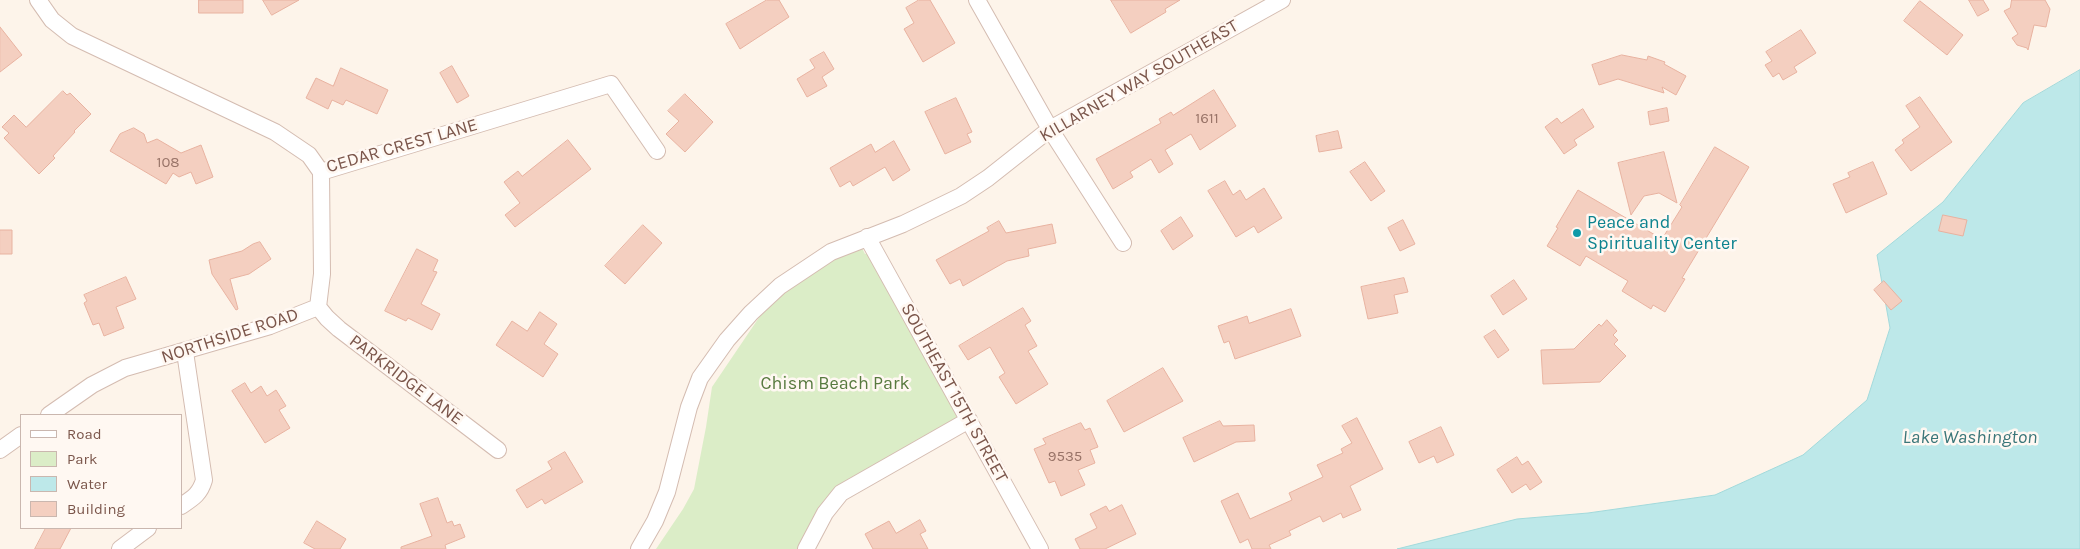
<!DOCTYPE html>
<html>
<head>
<meta charset="utf-8">
<style>
  body { margin:0 }
  #map { position:relative; width:2080px; height:549px; overflow:hidden; background:#fdf4ea; font-family:Karla,sans-serif }
  canvas { display:block }
  .legend { position:absolute; left:20px; top:414px; width:162px; height:115px; box-sizing:border-box; background:#fff8f2; border:1px solid #cab7af; margin:0; padding:6px 9px; list-style:none; font-size:15px; color:#7b564b }
  .legend li { display:flex; align-items:center; gap:10px; height:25px }
  .legend b { width:25px; border:1px solid #cab7af }
</style>
</head>
<body>
<div id="map">
<canvas width="2080" height="549"></canvas>
<ul class="legend">
<li><b style="height:6px;background:#fff"></b>Road</li>
<li><b style="height:14px;background:#dbedc7"></b>Park</li>
<li><b style="height:14px;background:#bde8e9"></b>Water</li>
<li><b style="height:14px;background:#f4cfc0"></b>Building</li>
</ul>
</div>
<script>
const ctx = document.querySelector('canvas').getContext('2d');
ctx.lineJoin = 'round';
function fillPath(path, color) { ctx.fillStyle = color; ctx.fill(path, 'evenodd'); }
function strokePath(path, color, width, dash) { ctx.strokeStyle = color; ctx.lineWidth = width; ctx.lineCap = dash ? 'butt' : 'round'; ctx.setLineDash(dash || []); ctx.stroke(path); }
function drawText(font, color, halo, rows, align = 'center') {
  ctx.font = font + ' Karla,sans-serif'; ctx.lineWidth = 5; ctx.setLineDash([]); ctx.textBaseline = 'middle'; ctx.strokeStyle = halo; ctx.fillStyle = color; for (const [text, x, y, turn = 0] of rows) {
    ctx.save(); ctx.translate(x, y); ctx.rotate((+turn || 0) * Math.PI / 180); ctx.textAlign = isNaN(turn) ? turn : align; if (halo) ctx.strokeText(text, 0, 0); ctx.fillText(text, 0, 0); ctx.restore();
  }
}
const green = new Path2D(`
  M861,246L865,254L872,251L969,420L855,484L805,549H656L683,509L694,489L706,427L712,387L781,285Z`);
const water = new Path2D(`
  M2080,70V549H1397L1517,519L1588,513L1715,495L1803,455L1867,400L1890,328L1877,255L1943,202L2023,103Z`);
const building = new Path2D(`
  M199,0H243V13H199Z
  M263,0H299L272,15Z
  M767,0H779L789,17L740,49L726,24Z
  M919,0H930L955,43L923,62L904,29L914,23L906,8Z
  M1111,0H1180L1165,9L1166,12L1131,33Z
  M1969,0H1983L1989,10L1978,16Z
  M2012,0H2045L2050,9L2046,27L2034,25L2028,50L2027,48L2017,45L2012,38L2018,34L2004,11L2010,8Z
  M1920,1L1963,35L1947,55L1904,21Z
  M0,27L22,55L0,72Z
  M1801,30L1816,53L1794,67L1797,72L1783,80L1779,73L1773,77L1765,65L1772,61L1766,52Z
  M824,52L834,69L822,77L827,86L807,97L797,79L815,68L810,60Z
  M1622,55L1647,60L1648,56L1665,62L1664,64L1686,76L1676,95L1662,87L1664,93L1618,79L1599,85L1592,65Z
  M452,66L469,96L457,103L440,73Z
  M341,68L388,90L377,114L346,100L343,105L332,100L328,109L306,98L316,78L333,86Z
  M1214,90L1236,126L1200,150L1191,134L1165,150L1173,164L1159,173L1151,159L1130,172L1133,177L1113,189L1096,159L1161,123L1159,119L1171,112L1173,115Z
  M63,91L67,95L70,93L91,114L74,131L75,132L53,156L55,158L39,174L4,138L9,133L2,127L14,115L26,127Z
  M685,94L713,122L685,152L666,134L679,121L668,111Z
  M1920,97L1952,142L1911,171L1895,150L1904,143L1902,140L1920,127L1906,106Z
  M956,98L972,132L967,134L971,142L945,154L925,112Z
  M1667,108L1669,121L1650,125L1648,112Z
  M1583,109L1594,127L1574,140L1577,145L1564,154L1545,127L1557,118L1561,123Z
  M134,128L144,134L147,143L157,139L181,153L201,145L213,177L196,184L191,172L179,177L173,173L166,184L110,151L120,134Z
  M1338,131L1342,148L1319,152L1316,136Z
  M568,140L591,169L515,227L505,215L520,203L504,182L518,171L522,176Z
  M894,141L910,170L893,181L885,167L853,186L850,181L840,187L830,168L871,144L875,152Z
  M1715,147L1749,167L1682,278L1685,279L1665,312L1653,305L1651,309L1622,291L1628,281L1586,256L1580,266L1547,246L1558,228L1556,227L1578,190L1662,239L1682,207L1680,205Z
  M1664,152L1677,203L1659,193L1644,196L1631,215L1618,163Z
  M1365,162L1385,191L1371,201L1350,172Z
  M1873,162L1887,194L1846,213L1833,184L1850,177L1848,173Z
  M1225,181L1233,195L1240,190L1246,200L1264,188L1282,218L1258,233L1254,226L1236,237L1208,191Z
  M1943,215L1967,220L1963,236L1939,231Z
  M1181,217L1193,236L1173,250L1161,231Z
  M1403,220L1415,244L1400,251L1388,228Z
  M999,221L1006,233L1052,224L1056,243L1028,249L1029,256L1007,261L963,286L960,279L950,284L936,260L989,231L987,228Z
  M643,225L662,243L625,284L605,266Z
  M0,230H12V254H0Z
  M260,242L271,259L249,274L230,279L238,309L236,310L212,274L209,260L242,251L253,244Z
  M417,249L438,260L433,271L437,272L421,304L440,314L432,330L408,318L406,321L385,311Z
  M126,277L136,299L116,307L124,328L104,336L99,323L93,325L84,303L87,301L84,295Z
  M1404,278L1408,292L1394,295L1398,313L1368,319L1361,287Z
  M1514,280L1527,299L1503,315L1491,296Z
  M1884,281L1902,301L1891,310L1874,290Z
  M1023,308L1031,321L1025,325L1037,346L1028,351L1048,384L1016,404L999,377L1005,373L990,347L968,360L959,346Z
  M1291,309L1301,336L1235,359L1229,341L1224,343L1218,326L1247,316L1249,323Z
  M540,312L557,324L544,344L558,354L543,377L496,345L512,321L527,331Z
  M1607,320L1617,331L1613,335L1618,340L1614,344L1626,356L1600,382L1543,384L1541,350L1574,349L1599,324L1601,326Z
  M1495,330L1509,350L1498,358L1484,337Z
  M1163,368L1183,401L1124,432L1107,401Z
  M245,383L251,393L261,386L267,396L276,390L286,406L279,410L290,428L265,443L232,391Z
  M1357,418L1383,469L1350,486L1361,510L1343,518L1341,513L1323,522L1320,516L1289,531L1291,535L1269,545L1271,549H1252L1248,539L1240,543L1221,501L1238,493L1250,519L1292,500L1289,493L1323,477L1317,465L1343,453L1341,449L1352,443L1342,426Z
  M1220,421L1223,426L1254,425L1255,441L1236,442L1194,462L1183,438Z
  M1081,423L1085,430L1090,428L1098,447L1090,450L1095,463L1078,470L1085,485L1061,496L1055,481L1049,483L1034,449L1046,444L1043,439Z
  M1441,427L1454,455L1437,463L1434,456L1419,463L1409,442Z
  M565,452L583,482L545,504L542,499L527,508L516,490L552,469L548,462Z
  M1517,457L1522,465L1528,461L1542,482L1530,490L1526,484L1512,493L1497,470Z
  M438,498L447,523L452,521L454,526L460,524L465,537L445,545L446,549H401V547L432,536L420,504Z
  M1122,505L1136,534L1105,549H1080L1075,539L1097,528L1090,514L1106,506L1109,511Z
  M920,520L926,531L920,534L928,549H873L865,534L889,521L896,533Z
  M317,521L346,539L340,549H315L304,543Z
  M46,528H71L60,549H35Z`);
const minor = new Path2D(`
  M38,0L52,20L72,36L275,132L309,155L321,172L611,84L657,151
  M977,0L1050,129L1123,243
  M867,237L1040,549
  M318,307L327,318L339,329L498,450
  M318,307L322,274L321,172
  M49,415L92,385L125,368L270,326L318,307
  M0,450L21,435
  M181,506C193,498 200,494 204,480L185,352
  M120,549L148,528
  M639,549L655,521L667,492L689,407L700,378L727,340L751,313L780,286L831,252L903,224L961,196L988,178L1050,129L1282,0
  M806,549L825,513L841,493L969,420`);
const markers = [
  [1577,233,5,"#0f9aa8"]
];
const numberNames = [
  ["1611",1207,119],
  ["108",168,163],
  ["9535",1065,457]
];
const streetNames = [
  ["KILLARNEY WAY SOUTHEAST",1139,81,-30],
  ["CEDAR CREST LANE",402,146,-16],
  ["NORTHSIDE ROAD",230,336,-18],
  ["PARKRIDGE LANE",406,380,37],
  ["SOUTHEAST 15TH STREET",954,393,61]
];
const cultureNames = [
  ["Peace and",1587,223],
  ["Spirituality Center",1587,244]
];
const parkNames = [
  ["Chism Beach Park",835,384]
];
const waterNames = [
  ["Lake Washington",1970,438]
];
fillPath(green, '#dbedc7');
fillPath(water, '#bde8e9');
strokePath(water, '#a2d9db', 1);
fillPath(building, '#f4cfc0');
strokePath(building, '#e8b2a0', 1);
strokePath(minor, '#d4bcb1', 18);
strokePath(minor, '#fff', 16);
for (const [x, y, r, color] of markers) { const dot = new Path2D(); dot.arc(x, y, r, 0, 2 * Math.PI); ctx.fillStyle = color; ctx.fill(dot); strokePath(dot, '#fff8f2', 2); }
drawText('15px', '#997468', null, numberNames);
drawText('18px', '#7b564b', '#fff8f2', streetNames);
drawText('18px', '#0d838f', '#fff8f2', cultureNames, 'left');
drawText('18px', '#587a3f', '#fff8f2', parkNames);
drawText('italic 19px', '#3a7679', '#fff8f2', waterNames);
</script>
</body>
</html>
